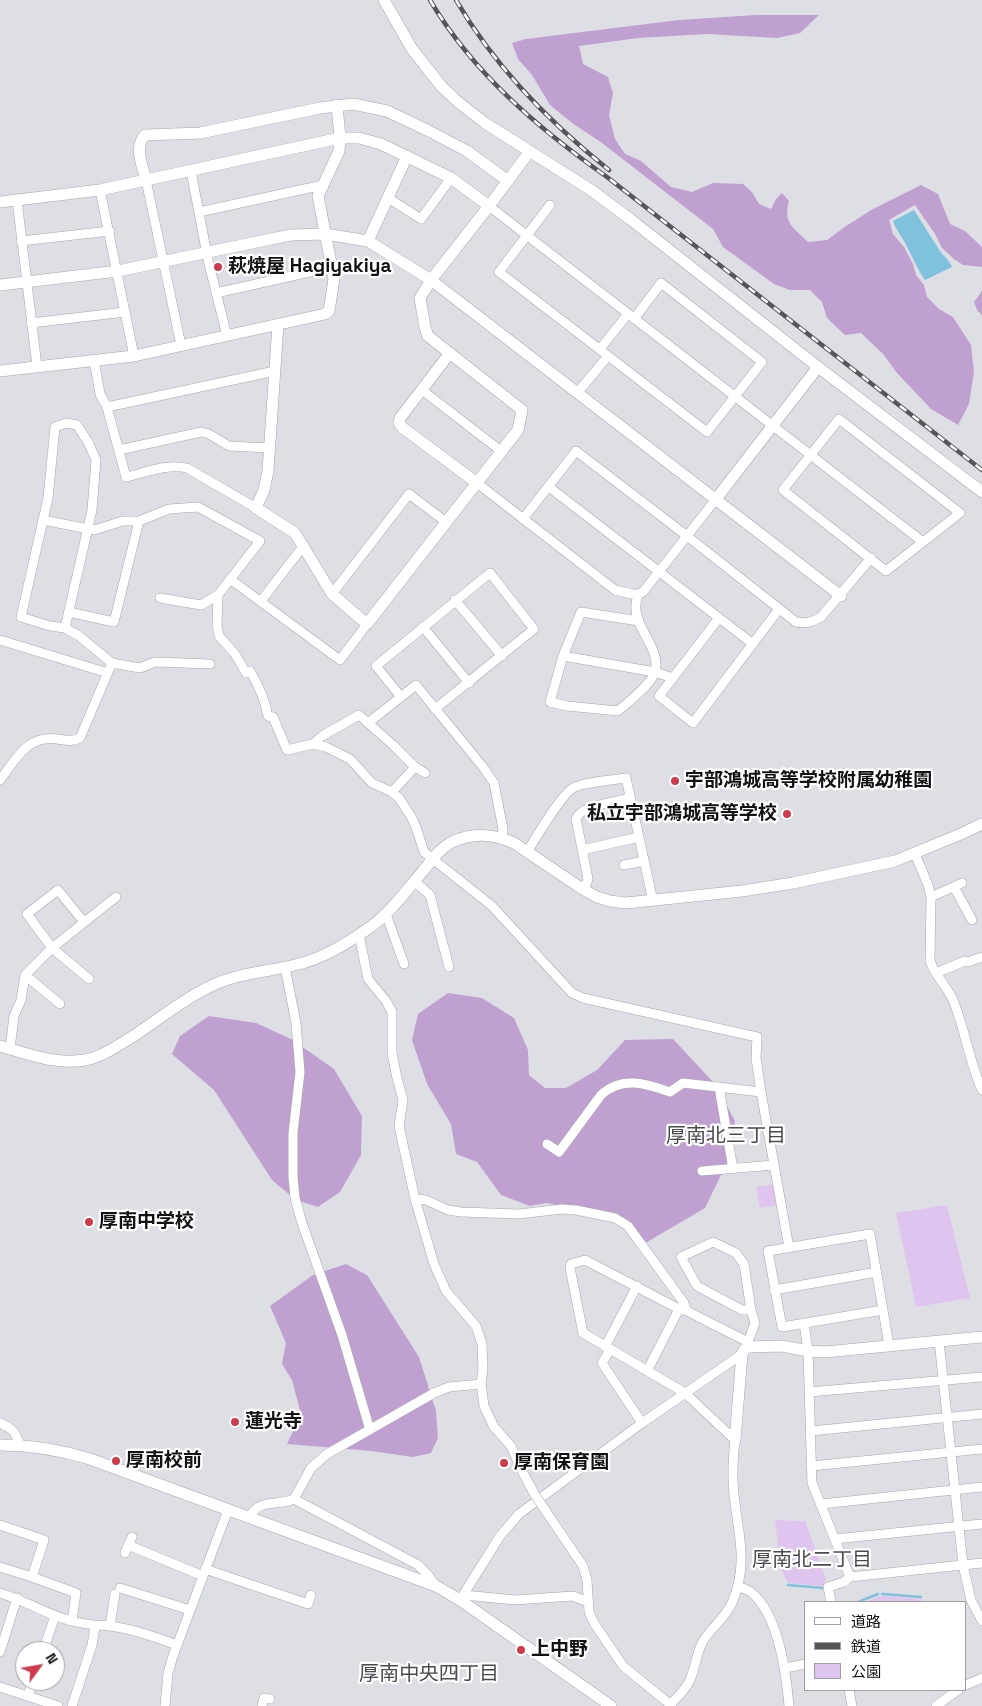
<!DOCTYPE html>
<html>
<head>
<meta charset="utf-8">
<style>
  body { margin:0 }
  #map { position:relative; width:982px; height:1706px; overflow:hidden; background:#dedfe4; font-family:"Space Grotesk","Noto Sans JP",sans-serif }
  canvas { display:block }
  .legend { position:absolute; left:804px; top:1601px; width:162px; height:90px; box-sizing:border-box; background:#fff; border:1px solid #a0a0a1; margin:0; padding:6px 9px; list-style:none; font-size:15px; color:#121214 }
  .legend li { display:flex; align-items:center; gap:10px; height:25px }
  .legend b { width:25px; border:1px solid #a0a0a1 }
  .north { position:absolute; left:15px; top:1641px; width:50px; height:50px; box-sizing:border-box; background:#fff; border:1px solid #a0a0a1; border-radius:50%; rotate:58deg; font-size:14px; font-weight:700; line-height:20px; text-align:center; color:#121214 }
  .north::after { content:''; display:block; margin:auto; width:18px; height:22px; background:#cc3c4d; clip-path:polygon(50% 0,100% 100%,50% 72%,0 100%) }
</style>
</head>
<body>
<div id="map">
<canvas width="982" height="1706"></canvas>
<ul class="legend">
<li><b style="height:6px;background:#fff"></b>道路</li>
<li><b style="height:6px;background:#565659"></b>鉄道</li>
<li><b style="height:14px;background:#e0c4f0"></b>公園</li>
</ul>
<div class="north">N</div>
</div>
<script>
const ctx = document.querySelector('canvas').getContext('2d');
ctx.lineJoin = 'round';
function fillPath(path, color) { ctx.fillStyle = color; ctx.fill(path, 'evenodd'); }
function strokePath(path, color, width, dash) { ctx.strokeStyle = color; ctx.lineWidth = width; ctx.lineCap = dash ? 'butt' : 'round'; ctx.setLineDash(dash || []); ctx.stroke(path); }
function drawText(font, color, halo, rows, align = 'center') {
  ctx.font = font + ' "Space Grotesk","Noto Sans JP",sans-serif'; ctx.lineWidth = 4.5; ctx.setLineDash([]); ctx.textBaseline = 'middle'; ctx.strokeStyle = halo; ctx.fillStyle = color; for (const [text, x, y, turn = 0] of rows) {
    ctx.save(); ctx.translate(x, y); ctx.rotate((+turn || 0) * Math.PI / 180); ctx.textAlign = isNaN(turn) ? turn : align; if (halo) ctx.strokeText(text, 0, 0); ctx.fillText(text, 0, 0); ctx.restore();
  }
}
const green = new Path2D(`
  M775,1184L779,1205L760,1208L756,1187Z
  M947,1205L970,1298L916,1307L896,1213Z
  M775,1520L805,1521L826,1579L824,1586L788,1583L781,1570Z
  M882,1596L922,1599L923,1602H864Z`);
const forest = new Path2D(`
  M756,15H819L800,33L777,38L707,34L638,38L579,46L583,64L608,77L613,93L609,115L615,139L625,154L641,161L671,187L692,192L713,183L743,184L752,192L759,204L771,209L776,199L782,193L789,201C783,223 793,227 808,242L827,240L846,226L873,209L921,185L938,194L950,224L965,231L982,247V267L963,265L954,259L942,248L935,234L915,205L889,220L893,234L904,247L913,264L916,275L924,285L927,297L939,309L953,317L971,345L974,372L969,404L958,425L931,409L897,373L883,354L861,333L845,335L827,318L822,302L810,290H790L774,284L723,247L713,229L602,143L572,123L550,105L532,75L518,59L512,43L526,39L679,20Z
  M982,290V315L977,310L974,302L980,294Z
  M448,993L482,998L514,1018L528,1050L529,1075L545,1088H566L597,1070L625,1040L673,1039L715,1084L735,1121L732,1152L705,1208L642,1245L618,1217L546,1203L530,1206L501,1195L477,1162L456,1154L451,1124L427,1084L412,1040L418,1014Z
  M209,1016L256,1023L291,1039L334,1069L362,1116L361,1155L340,1192L318,1207L296,1200L272,1180L214,1090L172,1054L180,1036Z
  M346,1264L367,1275L419,1357L436,1411L438,1438L431,1453L413,1457L371,1451L287,1444L301,1414L292,1380L282,1364L286,1343L270,1306L313,1275Z`);
const water = new Path2D(`
  M914,210C922,223 930,235 938,248C942,255 949,259 952,267L925,280C917,269 912,255 905,243C901,235 896,230 893,221Z`);
const stream = new Path2D(`
  M788,1585L824,1588
  M882,1594L921,1597
  M858,1602L878,1594`);
const minor = new Path2D(`
  M191,171L208,260L227,336
  M146,180L181,345
  M100,190L134,356
  M388,198L421,219L451,178
  M17,200L37,366
  M550,205L499,272L707,432L762,362L661,283L634,319
  M489,206L923,542
  M199,212L323,185
  M21,241L110,231
  M216,293L332,267
  M31,323L125,312
  M600,349L627,315
  M94,360L100,394L107,407L126,477C145,473 168,463 187,468L256,508
  M422,390L501,451
  M578,392L608,356
  M107,407L275,371
  M839,419L960,513L886,571L783,490Z
  M119,450L201,432L209,434L229,446L270,448
  M477,483L615,590L632,594H638L643,592L716,499
  M549,487L753,644
  M523,519L576,451L687,536L796,622C806,624 812,622 821,617L871,558
  M43,520L94,530L123,521H139L169,509L198,507L260,541L218,595L201,605L160,598
  M230,579L340,660L367,624
  M332,594L409,494L446,522
  M638,594C637,599 635,605 636,610C637,631 661,649 655,672C651,685 628,702 618,711L567,706L550,702L563,656L581,612L639,621
  M218,595L217,625L219,636L235,654L246,673L250,671C259,686 265,699 268,716L273,717L287,750L313,744L326,747L350,759L372,783L392,792L399,798L412,818L417,830L424,852L492,906L572,993L583,998L757,1037L756,1058L761,1092L789,1248
  M455,600L502,656
  M261,601L304,545
  M69,612L114,622L139,521
  M719,618L659,696L693,723L779,609
  M423,627L469,683
  M65,628L92,510L96,460L88,442L77,425L66,423L55,427L48,498L21,617L50,626L65,628L79,636L112,663L140,668L155,662L210,664
  M0,640L108,673
  M563,656L655,672L673,678
  M401,697L376,666L490,573L534,629L435,709
  M368,723L416,685L483,767L494,783L503,829L502,838
  M313,744L322,736L359,715L393,745L415,767L425,773
  M0,780C16,759 27,735 57,739C65,740 73,742 80,738L112,663
  M392,792L415,767
  M582,850L639,837
  M527,852C536,838 560,796 573,788C583,782 613,780 626,778L653,901
  M915,854L928,885L931,897L930,960C933,974 947,986 953,1000C965,1029 969,1061 982,1090
  M624,865L644,861
  M414,881L430,895L449,967
  M954,887L972,920
  M584,890L588,879L576,819C581,805 616,802 630,798
  M931,897L962,883
  M386,914L404,964
  M84,922L58,890L27,914L52,948L89,979
  M359,935L368,979L386,1001L392,1012V1053L397,1078L403,1100L399,1126L415,1199L434,1264L446,1291L476,1326L482,1344L483,1369L481,1384L484,1406L494,1427L511,1446L522,1471L535,1495
  M285,967L296,1023L300,1072L293,1133V1177L295,1198L302,1223L342,1335L370,1430
  M936,973L965,961L968,962L982,957
  M25,975L60,1004
  M10,1049L14,1016L21,1000L25,975L52,948L116,897
  M719,1087L733,1169
  M547,1144L559,1152L601,1095C622,1075 647,1084 670,1092L683,1083L761,1092
  M702,1171L774,1165
  M415,1199L426,1200L448,1210L461,1212L519,1214L562,1209L576,1210L615,1218L628,1226L684,1303L687,1311
  M774,1290L877,1272
  M883,1310L782,1327L768,1251L870,1234L889,1345
  M804,1323L808,1351L812,1483L850,1577
  M939,1341L963,1565L971,1600L982,1621
  M748,1342L755,1323L751,1310L744,1264L736,1253L713,1242L681,1257L697,1286L742,1310H751
  M605,1347L637,1286
  M610,1350L602,1363L642,1423
  M647,1371L679,1309
  M809,1392L982,1377
  M0,1423C14,1429 15,1432 20,1445
  M811,1431L982,1414
  M811,1466L982,1449
  M294,1499L418,1565L428,1575L436,1586
  M541,1504L583,1566L587,1580L589,1612L594,1623L623,1666L672,1706
  M821,1504L982,1487
  M249,1517C262,1497 275,1507 294,1499L311,1468L327,1454L434,1393L449,1387L481,1384
  M0,1525L44,1540L32,1577L76,1593L72,1621
  M835,1539L982,1524
  M128,1545L203,1576
  M125,1553L132,1537
  M0,1567L32,1577
  M205,1569L308,1604L311,1595
  M738,1586C742,1588 748,1590 752,1593C779,1616 786,1672 789,1706
  M120,1588L190,1610
  M0,1593C25,1600 47,1615 72,1621C86,1625 96,1625 110,1626C133,1629 155,1637 177,1645
  M464,1595L515,1600L573,1596L588,1602
  M460,1600L500,1536L519,1514L642,1423L742,1354
  M831,1602L828,1587L844,1582L850,1577L982,1563
  M110,1626L115,1594
  M43,1651L55,1616
  M0,1652L17,1598
  M785,1668L806,1664
  M966,1685L982,1678
  M0,1687L58,1706
  M849,1690L852,1706
  M28,1696L33,1681
  M72,1706L92,1645L95,1627
  M165,1706L168,1673L173,1656L228,1510
  M262,1706L264,1698L270,1699
  M669,1706C676,1698 684,1692 689,1682C695,1670 696,1655 702,1643C710,1628 724,1620 732,1603C749,1562 738,1535 734,1494C732,1476 733,1458 735,1440L685,1393L583,1333L570,1268L571,1264L585,1260L679,1309L687,1311L748,1342V1347
  M936,1706L958,1690`);
const tertiary = new Path2D(`
  M384,0L412,49L442,87L458,102L485,123L591,190L630,219L818,367L982,492
  M146,180C142,165 134,147 145,135L200,133L320,108L353,104L387,111L427,130L467,151L508,181
  M0,202L100,190L340,138H359L381,144L451,178L489,206
  M368,241L407,156
  M0,285L118,271L271,239L291,235L325,234L368,241L431,280L841,596
  M278,324L268,471L264,490L256,508L295,533L332,594L367,624L518,430L522,410L428,336L425,327L420,298L431,280L489,206L530,151
  M450,353L400,418L399,423L403,428L477,483
  M0,371L134,356L325,314L329,311L334,279L318,196L339,151L340,138L337,105
  M716,499L818,367
  M0,1046C28,1054 55,1065 85,1060C102,1057 117,1046 132,1037C158,1020 183,999 211,986C238,973 266,972 295,965C322,959 346,944 369,928C390,913 406,891 423,871C432,860 439,849 452,842C474,832 493,834 514,843L584,890L597,897L610,901L626,903L742,891L793,883L895,861L961,834L982,824
  M735,1440L742,1354L744,1350L748,1347L782,1346L808,1351L825,1352L982,1337
  M0,1445C31,1445 60,1450 90,1459L436,1586L460,1600L611,1706`);
const rail = new Path2D(`
  M430,0C473,73 539,129 607,177L982,470
  M456,0C495,67 549,122 609,170`);
const minorBridge = new Path2D(`
  M535,1495L541,1504`);
const markers = [
  [218,267,5,"#cc3c4d"],
  [675,781,5,"#cc3c4d"],
  [787,814,5,"#cc3c4d"],
  [89,1222,5,"#cc3c4d"],
  [235,1422,5,"#cc3c4d"],
  [116,1461,5,"#cc3c4d"],
  [504,1463,5,"#cc3c4d"],
  [521,1650,5,"#cc3c4d"]
];
const poiNames = [
  ["萩焼屋 Hagiyakiya",228,267],
  ["宇部鴻城高等学校附属幼稚園",685,781],
  ["私立宇部鴻城高等学校",777,814,"right"],
  ["厚南中学校",99,1222],
  ["蓮光寺",245,1422],
  ["厚南校前",126,1461],
  ["厚南保育園",514,1463],
  ["上中野",531,1650]
];
const neighbourhoodNames = [
  ["厚南北三丁目",726,1137],
  ["厚南北二丁目",812,1561],
  ["厚南中央四丁目",429,1675]
];
fillPath(green, '#e0c4f0');
fillPath(forest, '#c0a0d1');
fillPath(water, '#80c1dd');
strokePath(stream, '#80c1dd', 2.5);
strokePath(minor, '#a6a7ac', 10);
strokePath(tertiary, '#a6a7ac', 12);
strokePath(minor, '#fff', 9);
strokePath(tertiary, '#fff', 11);
strokePath(rail, '#565659', 4.5);
strokePath(rail, '#fff', 2.5, [8]);
strokePath(minorBridge, '#a6a7ac', 10, []);
strokePath(minorBridge, '#fff', 9);
for (const [x, y, r, color] of markers) { const dot = new Path2D(); dot.arc(x, y, r, 0, 2 * Math.PI); ctx.fillStyle = color; ctx.fill(dot); strokePath(dot, '#fff', 2); }
drawText('bold 19px', '#121214', '#fff', poiNames, 'left');
drawText('20px', '#4a4b4f', '#fff', neighbourhoodNames);
</script>
</body>
</html>
